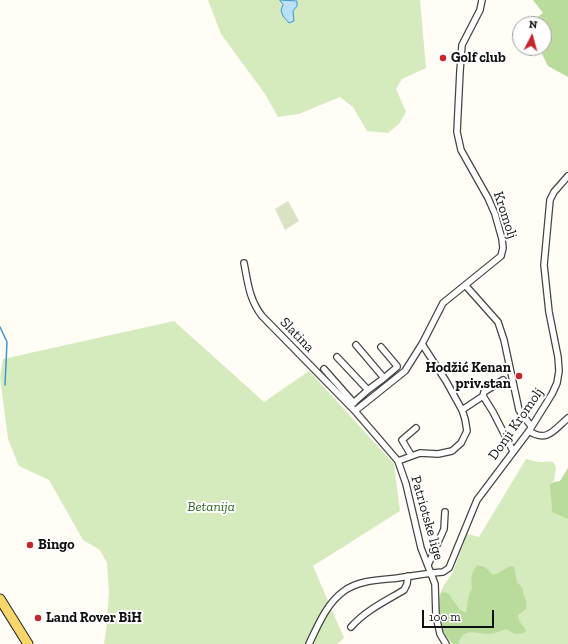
<!DOCTYPE html>
<html>
<head>
<meta charset="utf-8">
<style>
  body { margin:0 }
  #map { position:relative; width:568px; height:644px; overflow:hidden; background:#fffdf5; font-family:"Zilla Slab",serif }
  canvas { display:block }
  .north { position:absolute; left:512px; top:16px; width:40px; height:40px; box-sizing:border-box; background:#fff; border:1px solid #a0a0a0; border-radius:50%; rotate:6deg; font-size:11px; font-weight:700; line-height:16px; text-align:center; color:#111 }
  .north::after { content:''; display:block; margin:auto; width:14px; height:18px; background:#c4262e; clip-path:polygon(50% 0,100% 100%,50% 72%,0 100%) }
  .scale { position:absolute; left:422px; top:610px; width:72px; height:18px; box-sizing:border-box; border:2px solid #111; border-top:0; padding-left:5px; font-size:12px; line-height:14px; white-space:nowrap; color:#111; -webkit-text-stroke:3px #fff; paint-order:stroke }
</style>
</head>
<body>
<div id="map">
<canvas width="568" height="644"></canvas>
<div class="north">N</div>
<div class="scale">100 m</div>
</div>
<script>
const ctx = document.querySelector('canvas').getContext('2d');
ctx.lineJoin = 'round';
function fillPath(path, color) { ctx.fillStyle = color; ctx.fill(path, 'evenodd'); }
function strokePath(path, color, width, dash) { ctx.strokeStyle = color; ctx.lineWidth = width; ctx.lineCap = dash ? 'butt' : 'round'; ctx.setLineDash(dash || []); ctx.stroke(path); }
function drawText(font, color, halo, rows, align = 'center') {
  ctx.font = font + ' "Zilla Slab",serif'; ctx.lineWidth = 4; ctx.setLineDash([]); ctx.textBaseline = 'middle'; ctx.strokeStyle = halo; ctx.fillStyle = color; for (const [text, x, y, turn = 0] of rows) {
    ctx.save(); ctx.translate(x, y); ctx.rotate((+turn || 0) * Math.PI / 180); ctx.textAlign = isNaN(turn) ? turn : align; if (halo) ctx.strokeText(text, 0, 0); ctx.fillText(text, 0, 0); ctx.restore();
  }
}
const green = new Path2D(`
  M208,0H420L426,68L402,79L396,89L406,112L399,124L388,133L367,131L353,107L340,97L299,114L278,117L265,94L221,34Z
  M174,321L264,402L309,371L394,464L400,511L313,566L344,638L337,644H104L107,623L109,593L107,563L100,550L83,540L49,480L19,466L8,439L0,377L3,359Z
  M526,459C531,460 536,462 542,462C546,462 548,461 553,462L556,467L554,481L550,484V488L563,496L568,483V644H452C438,629 434,605 443,587C446,581 451,577 453,571C458,559 463,546 467,534L479,537Z`);
const forest = new Path2D(`
  M533,0H568V77L548,66L539,48H544V24H534L533,20L543,13Z
  M568,468V519L552,512C552,502 550,494 550,484L554,482L560,481Z
  M477,565L485,567L493,575C501,573 504,568 511,566L514,567L517,582L523,589C523,597 528,600 526,609L518,615L519,621L526,630L524,633L515,634L506,629C500,631 494,634 487,634C475,633 463,627 458,644H453C438,628 438,613 441,592L448,593L459,609L466,613C468,605 467,595 472,589C471,580 471,572 477,565Z`);
const cemetery = new Path2D(`
  M288,201L299,221L285,230L275,209Z`);
const water = new Path2D(`
  M280,0L297,1V6L293,11L294,21L289,23L283,16L281,10L283,5Z`);
const stream = new Path2D(`
  M0,327L7,342L5,385`);
const minor = new Path2D(`
  M244,263C248,283 249,299 262,316L355,411L398,461L406,484L421,548L435,584L436,616L440,634L446,644
  M466,286L498,322L504,340L519,410L531,426
  M356,345L384,378L368,390
  M381,347L397,366V367L384,378
  M337,357L368,390L350,406
  M324,369L354,403
  M503,380L484,392L483,396L493,412L513,451
  M462,410L483,396
  M355,411L405,371L422,344L443,303L501,256L503,248L502,239L495,214L488,198L461,150L457,132L460,71L462,45L480,10L482,0
  M529,431C547,443 554,430 568,418
  M411,455L402,440L416,428
  M398,461L420,453L438,454L452,451L461,443L467,431L465,419L462,410L446,381L422,344
  M428,565L444,529L445,512
  M351,627C366,610 386,601 404,590L407,584L408,576
  M309,644C318,625 327,603 344,591C359,580 380,580 398,578C413,576 428,573 443,572L449,568L477,500L529,431L552,394L557,383L559,371L558,357L549,312L544,265L550,200L554,192L568,176`);
const primary = new Path2D(`
  M0,599L28,644`);
const markers = [
  [443,58,4,"#c4262e"],
  [519,376,4,"#c4262e"],
  [30,545,4,"#c4262e"],
  [38,618,4,"#c4262e"]
];
const poiNames = [
  ["Golf club",451,58],
  ["Hodžić Kenan",511,368,"right"],
  ["priv.stan",511,384,"right"],
  ["Bingo",38,545],
  ["Land Rover BiH",46,618]
];
const streetNames = [
  ["Kromolj",505,215,72],
  ["Slatina",297,335,46],
  ["Donji Kromolj",516,424,-55],
  ["Patriotske lige",427,518,74]
];
const parkNames = [
  ["Betanija",211,507]
];
fillPath(green, '#d5ebbd');
fillPath(forest, '#b9dc9c');
fillPath(cemetery, '#d9e3c4');
fillPath(water, '#b9e0f7');
strokePath(water, '#3f96cf', 1);
strokePath(stream, '#3f96cf', 1.5);
strokePath(minor, '#444', 8);
strokePath(primary, '#222', 11);
strokePath(minor, '#fff', 5.5);
strokePath(primary, '#f9d66b', 9);
for (const [x, y, r, color] of markers) { const dot = new Path2D(); dot.arc(x, y, r, 0, 2 * Math.PI); ctx.fillStyle = color; ctx.fill(dot); strokePath(dot, '#fff', 1.5); }
drawText('bold 14px', '#111', '#fff', poiNames, 'left');
drawText('14px', '#111', '#fff', streetNames);
drawText('italic 14px', '#2f6b1f', '#fff', parkNames);
</script>
</body>
</html>
